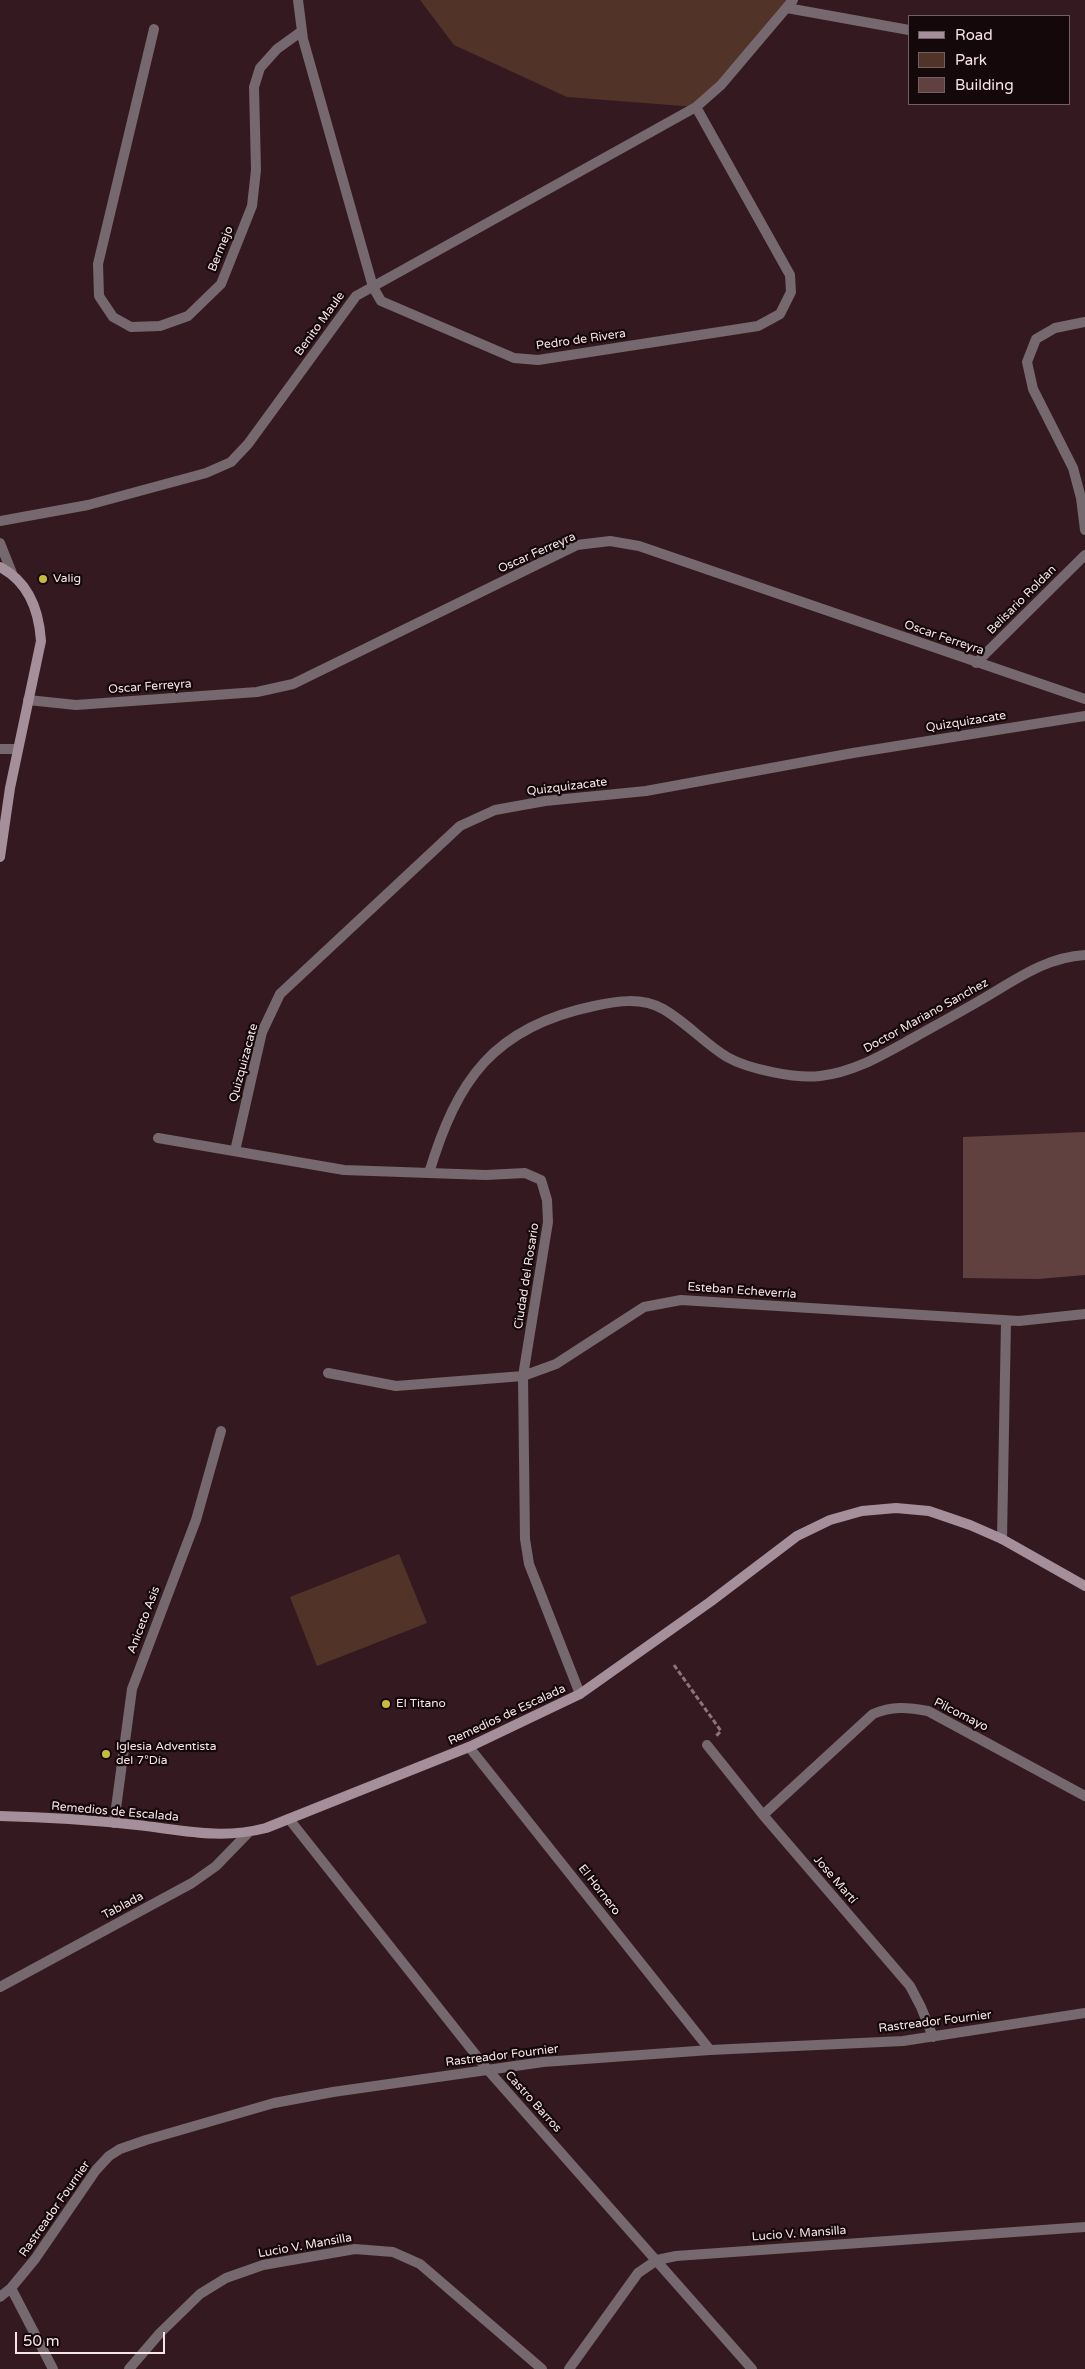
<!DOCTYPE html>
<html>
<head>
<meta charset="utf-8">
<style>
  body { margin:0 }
  #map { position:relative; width:1085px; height:2369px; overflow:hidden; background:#341a20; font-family:"Varela Round",sans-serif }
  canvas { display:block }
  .legend { position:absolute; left:908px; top:15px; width:162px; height:90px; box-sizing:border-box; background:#14080b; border:1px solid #6f6063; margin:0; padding:6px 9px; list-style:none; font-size:15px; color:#f7e4e7 }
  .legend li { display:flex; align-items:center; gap:10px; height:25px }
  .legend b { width:25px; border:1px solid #6f6063 }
  .scale { position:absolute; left:15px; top:2332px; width:150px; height:22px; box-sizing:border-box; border:2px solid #f7e4e7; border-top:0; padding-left:6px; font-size:15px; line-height:18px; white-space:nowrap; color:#f7e4e7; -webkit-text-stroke:4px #14080b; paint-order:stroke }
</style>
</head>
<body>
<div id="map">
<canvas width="1085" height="2369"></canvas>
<ul class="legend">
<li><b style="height:6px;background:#a48f9a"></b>Road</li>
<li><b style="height:14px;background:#513327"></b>Park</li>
<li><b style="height:14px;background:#60413f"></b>Building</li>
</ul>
<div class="scale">50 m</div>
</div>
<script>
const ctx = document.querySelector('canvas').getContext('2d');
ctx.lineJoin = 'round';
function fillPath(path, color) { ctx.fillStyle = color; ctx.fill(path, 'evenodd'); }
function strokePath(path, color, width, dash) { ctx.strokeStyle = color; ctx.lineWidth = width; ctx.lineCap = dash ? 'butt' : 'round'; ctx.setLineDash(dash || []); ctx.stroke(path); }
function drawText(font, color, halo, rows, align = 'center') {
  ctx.font = font + ' "Varela Round",sans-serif'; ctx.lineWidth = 4.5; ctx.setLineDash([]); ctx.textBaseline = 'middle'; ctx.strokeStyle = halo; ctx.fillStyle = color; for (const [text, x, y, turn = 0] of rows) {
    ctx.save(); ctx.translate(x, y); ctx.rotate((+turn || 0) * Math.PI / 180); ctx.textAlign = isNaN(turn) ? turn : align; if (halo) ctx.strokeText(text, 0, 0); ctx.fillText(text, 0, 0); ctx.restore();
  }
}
const green = new Path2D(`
  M420,0H793L696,107L567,97L454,45Z
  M399,1554L427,1623L317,1666L290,1597Z`);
const building = new Path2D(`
  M1085,1132V1275L1038,1279L963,1278V1137Z`);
const path = new Path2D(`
  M674,1665L721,1731L716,1736`);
const minor = new Path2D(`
  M298,0L303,39L373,287L381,301L514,358L538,360L758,326L780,314L791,292L790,275L696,107
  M787,8L909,30
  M154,29L98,264L99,296L113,317L131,327L160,326L188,316L221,284L252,206L256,170L254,87L260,68L277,49L302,31
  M1085,322L1055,328L1036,339L1027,362L1033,389L1073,468L1081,498L1085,530
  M0,521L88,505L206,473L231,462L248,444L356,296L696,107L721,85L793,0
  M0,543L12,573
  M976,663L1085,555
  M28,700L76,705L257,692L293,684L577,545L610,541L639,546L1085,699
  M0,749H18
  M158,1138L344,1170L486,1175L525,1173L541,1180L547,1200L548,1222L523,1376L525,1539L529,1564L580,1694
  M235,1151L262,1032L280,994L460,826L495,810L545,801L646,791L853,753L1085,716
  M429,1173C457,1080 493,1027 594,1006C617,1001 641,997 663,1009C686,1022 704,1043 727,1057C748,1069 796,1079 820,1076C855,1072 884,1054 915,1037C940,1023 966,1009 991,994C1021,976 1049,957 1085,955
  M328,1373L396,1386L523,1376L556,1364L644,1307L681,1300L1019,1321L1085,1314
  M1002,1539L1006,1321
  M707,1745L763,1815L910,1986L921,2007L933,2037
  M469,1747L710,2050
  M763,1815L873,1714C892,1706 907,1707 928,1711L1085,1796
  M289,1819L487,2069L752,2369
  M114,1823L132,1689L196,1520L221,1431
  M11,2288L53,2369
  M0,2297L11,2288L35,2259L96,2170L109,2156L120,2149L146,2140L274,2103L333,2092L543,2062L710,2050L903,2041L1085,2013
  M129,2369L160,2333L200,2294L226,2278L263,2265L355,2249L393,2252L420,2264L542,2369
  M569,2369L638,2273L657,2260L676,2256L1085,2227`);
const tertiary = new Path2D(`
  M0,1987L192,1883L216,1866L248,1833`);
const secondary = new Path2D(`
  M0,567C29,582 39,610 41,641L10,788L0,857
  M0,1816C46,1817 92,1820 137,1825C182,1830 220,1840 266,1828L469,1747L580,1694L710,1602L797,1536L830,1520L862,1511L896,1508L929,1511L970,1525L1002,1539L1085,1586`);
const markers = [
  [43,579,5,"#c8bb3b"],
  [386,1704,5,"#c8bb3b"],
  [106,1754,5,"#c8bb3b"]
];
const streetNames = [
  ["Bermejo",221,249,-68],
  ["Benito Maule",320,324,-54],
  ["Pedro de Rivera",581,340,-8],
  ["Oscar Ferreyra",537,553,-24],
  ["Belisario Roldan",1022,600,-45],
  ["Oscar Ferreyra",944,638,19],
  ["Oscar Ferreyra",150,687,-4],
  ["Quizquizacate",966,722,-9],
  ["Quizquizacate",567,787,-7],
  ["Doctor Mariano Sanchez",926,1016,-29],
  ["Quizquizacate",244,1063,-75],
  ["Ciudad del Rosario",527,1276,-81],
  ["Esteban Echeverría",742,1291,4],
  ["Aniceto Asis",144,1620,-69],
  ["Remedios de Escalada",507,1715,-25],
  ["Pilcomayo",961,1715,27],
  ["Remedios de Escalada",115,1812,5],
  ["Jose Martí",835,1880,49],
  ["El Hornero",599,1890,52],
  ["Tablada",123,1906,-28],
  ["Rastreador Fournier",935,2022,-7],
  ["Rastreador Fournier",502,2056,-7],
  ["Castro Barros",533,2102,48],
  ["Rastreador Fournier",55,2209,-55],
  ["Lucio V. Mansilla",799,2234,-4],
  ["Lucio V. Mansilla",305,2246,-10]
];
const poiNames = [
  ["Valig",53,579],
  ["El Titano",396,1704],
  ["Iglesia Adventista",116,1747],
  ["del 7°Día",116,1761]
];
fillPath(green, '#513327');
fillPath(building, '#60413f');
strokePath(path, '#8c7579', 3, [5, 2.5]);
strokePath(minor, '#75686e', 10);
strokePath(tertiary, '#75686e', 10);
strokePath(secondary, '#a48f9a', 10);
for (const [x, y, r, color] of markers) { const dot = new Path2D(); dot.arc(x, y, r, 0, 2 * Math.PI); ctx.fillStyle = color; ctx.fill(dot); strokePath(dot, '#14080b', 2); }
drawText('12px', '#f7e4e7', '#14080b', streetNames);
drawText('12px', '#f7e4e7', '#14080b', poiNames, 'left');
</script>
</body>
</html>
